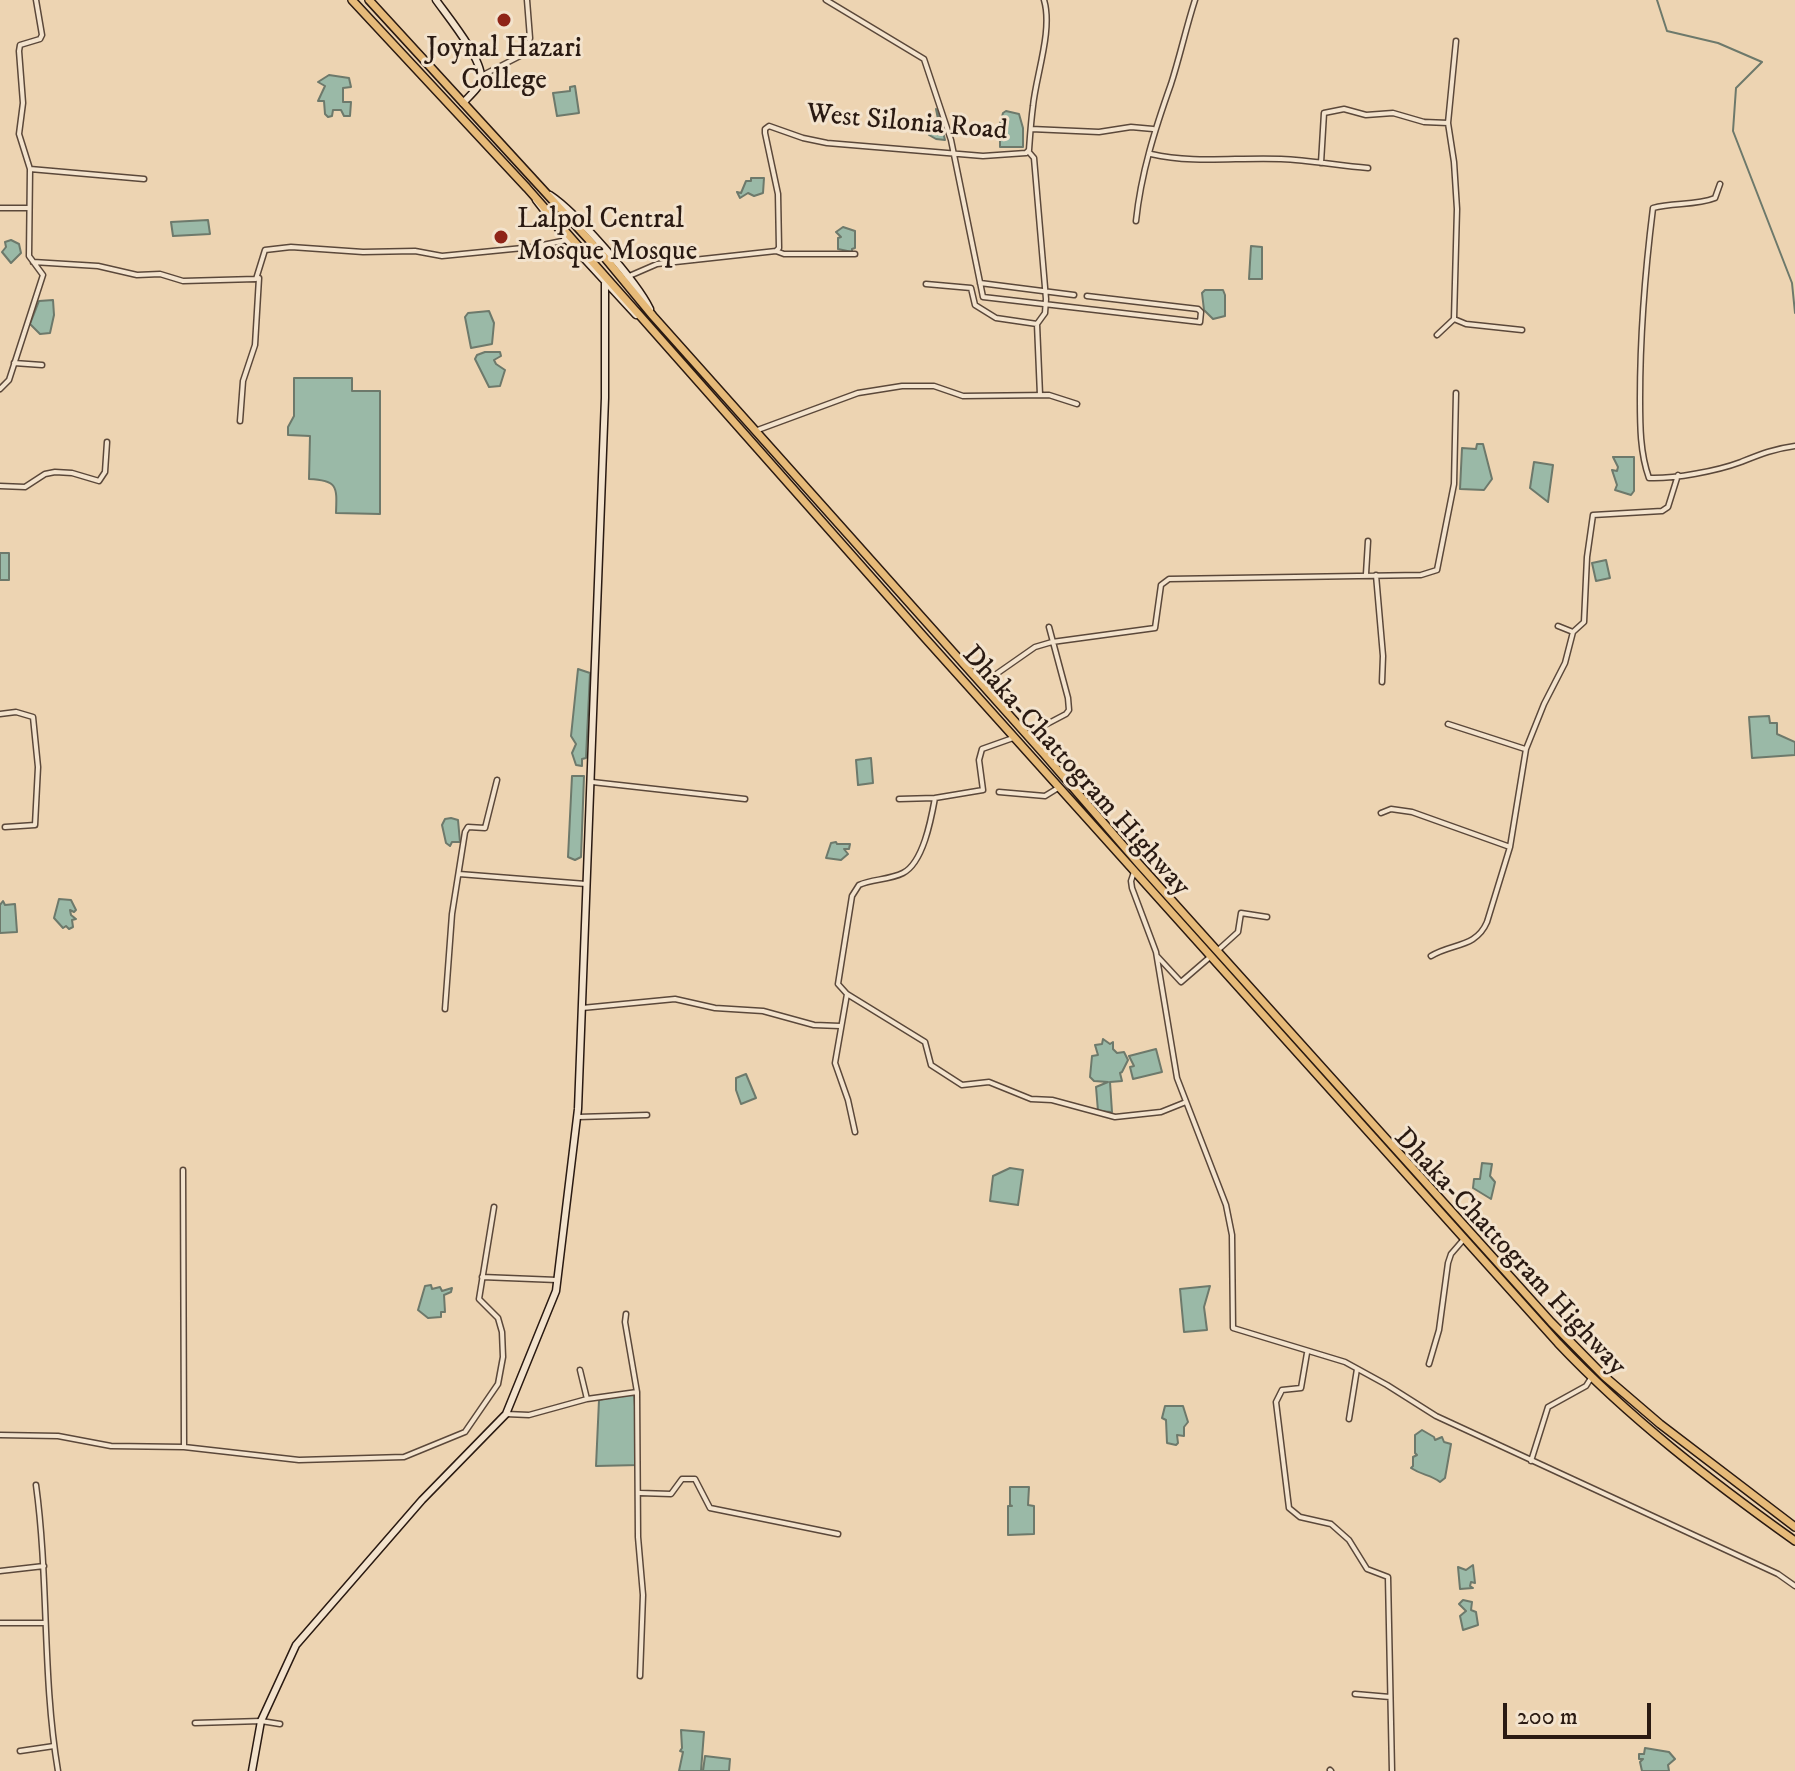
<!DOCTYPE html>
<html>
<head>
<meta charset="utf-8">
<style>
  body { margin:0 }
  #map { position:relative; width:1795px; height:1771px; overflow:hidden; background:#edd4b2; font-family:"IM FELL DW Pica",serif }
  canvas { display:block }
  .scale { position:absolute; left:1503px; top:1703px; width:148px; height:36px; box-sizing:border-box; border:4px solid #2a1a12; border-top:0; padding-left:10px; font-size:24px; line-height:28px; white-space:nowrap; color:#2a1a12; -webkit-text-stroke:6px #f3e3cd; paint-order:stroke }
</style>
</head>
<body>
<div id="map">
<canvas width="1795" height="1771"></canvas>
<div class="scale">200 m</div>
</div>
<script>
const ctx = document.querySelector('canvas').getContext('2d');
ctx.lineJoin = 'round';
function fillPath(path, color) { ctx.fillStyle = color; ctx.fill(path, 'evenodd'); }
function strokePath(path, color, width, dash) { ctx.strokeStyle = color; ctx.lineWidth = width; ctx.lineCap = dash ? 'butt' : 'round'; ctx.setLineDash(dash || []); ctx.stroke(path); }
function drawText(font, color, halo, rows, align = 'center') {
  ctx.font = font + ' "IM FELL DW Pica",serif'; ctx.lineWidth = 6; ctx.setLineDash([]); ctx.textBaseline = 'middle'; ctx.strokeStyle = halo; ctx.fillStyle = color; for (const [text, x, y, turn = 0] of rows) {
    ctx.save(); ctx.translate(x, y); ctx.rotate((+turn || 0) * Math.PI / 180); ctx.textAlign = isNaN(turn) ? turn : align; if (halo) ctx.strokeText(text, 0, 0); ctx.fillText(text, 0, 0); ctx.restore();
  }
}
const water = new Path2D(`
  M329,75L349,78L351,87L343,88V102H351L350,116H344L341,110H333L332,116L328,117L325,114L324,101H318L325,86L318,82Z
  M575,86L579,113L557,116L553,93L570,91V87Z
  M936,109L938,111L945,140L936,139L929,135L928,116L932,117L936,125L939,124Z
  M1006,111L1019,114L1023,128V147H1000V124L1003,113Z
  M751,178H764L763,193L754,196L748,193L740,198L737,192L741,193L746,181H751Z
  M208,220L210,234L173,236L171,222Z
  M843,227L855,231V248L852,249V252L838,249V238L841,237L836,232Z
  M11,240L19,244L21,253L11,263L2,252L6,247L5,242Z
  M1251,246L1262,247V279H1249Z
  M1205,290H1223L1225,295V316L1213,319L1204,310L1202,293Z
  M53,300L54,315L50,333L40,334L30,324L39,301Z
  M489,311L494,323L492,344L471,348L465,317L468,313Z
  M485,352H500L501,356L494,360L496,364L505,370L500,386L489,387L475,359L477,355Z
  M294,378H352V391H380V514L336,513C337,487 338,480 309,479L310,436L288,435V427L294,416Z
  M1477,444H1483L1492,479L1484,490L1460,489L1462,448L1476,449Z
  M1613,457H1634V491L1631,495L1615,490L1617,485L1612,470L1617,471L1618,467Z
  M1534,462L1553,465L1548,502L1530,488Z
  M0,553H9V580H0Z
  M1606,560L1610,578L1596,581L1592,563Z
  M578,669L590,673L586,758L582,759V766L576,765L572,753L576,744L571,736Z
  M1769,716L1770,723H1777V734L1795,742V755L1752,758L1749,717Z
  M871,758L873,783L858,785L856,760Z
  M572,776H584L581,857L575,860L568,857Z
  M451,818L458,820L460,842H452L450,846L446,843L442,825L445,819Z
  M836,842L837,844H850L849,849H844L848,854L841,860L826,858L831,843Z
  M59,899L71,900L76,910L74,912L70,910L71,915L76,919L72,920L73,927L69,929L66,926L63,928L54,918Z
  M3,901L5,905L15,904L17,932L0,933V905Z
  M1103,1039L1110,1044L1113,1042V1049L1117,1053L1124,1052L1128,1060L1122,1072L1120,1073L1122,1081L1110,1082L1112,1112L1098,1111L1096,1087L1108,1082L1094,1081L1090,1077L1092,1056L1098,1055L1095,1045L1102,1044Z
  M1156,1049L1162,1072L1133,1079L1130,1067L1134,1066L1129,1056Z
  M746,1074L756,1098L741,1104L736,1090V1078Z
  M1482,1163L1492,1164L1490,1176L1495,1182L1491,1199L1473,1188L1474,1179H1480Z
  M1010,1168L1023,1170L1018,1205L990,1201L993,1176Z
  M431,1285L432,1289L440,1287L442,1291L452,1288L451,1292L444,1295L445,1312H441V1317L428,1318L418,1310L425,1286Z
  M1210,1286L1204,1307L1207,1330L1184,1332L1180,1289Z
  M634,1392L639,1465L596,1466L599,1400Z
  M1165,1406H1183L1188,1422L1184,1427V1436L1177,1435L1178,1443L1176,1445L1167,1443L1166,1420L1162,1418Z
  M1422,1430L1434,1437L1435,1440L1442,1437L1444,1442L1451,1444L1445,1478L1440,1482C1430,1474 1423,1476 1411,1468L1413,1466V1457L1417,1455L1415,1453V1435Z
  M1010,1487H1029L1028,1505L1034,1506V1534L1008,1535V1506H1012L1010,1505Z
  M1473,1565L1475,1583L1471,1582L1470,1586L1473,1588L1460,1589L1458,1567L1466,1570Z
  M1463,1600L1472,1602L1471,1610L1476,1612L1478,1625L1463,1630L1460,1616L1466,1611L1459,1604Z
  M681,1730L704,1732L701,1771H679L683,1752L680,1751L682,1748Z
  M1645,1748L1669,1752L1675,1759L1668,1765L1669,1771H1642L1640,1762L1643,1759H1639V1754H1644Z
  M705,1756L730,1759L729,1771H703Z`);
const stream = new Path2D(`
  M1657,0L1667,31L1718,43L1762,62L1736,88L1733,131L1792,283L1795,313`);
const minor = new Path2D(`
  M826,0L924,59L951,140L983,297L1200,322L1201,312L1198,309L1087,296
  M481,76L526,53L530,38L527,0
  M1031,129L1099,132L1131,127L1153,129
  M1028,151L1034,158L1046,299L1045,313L1037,324L1040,395
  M1151,154C1194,164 1237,157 1281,159C1311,160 1339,166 1368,168
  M1321,163L1324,113L1344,109L1366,115L1393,113L1424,122L1448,123
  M30,169L144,179
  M1720,184L1715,198C1695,206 1673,202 1653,208C1645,272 1640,334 1640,399C1640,425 1640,453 1649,478C1674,479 1717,471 1741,462C1761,454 1773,449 1795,446
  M0,208H29
  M1136,221C1141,173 1155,129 1171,84C1180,56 1186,28 1195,0
  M776,251L784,254H855
  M33,262L98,266L137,275L160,274L183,281L256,279L265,250L291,247L363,252L415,251L442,256L533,247L567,240
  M627,277L657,264L776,251L779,248L778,194L765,133V129L769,126L803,138L827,143L983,156L1026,153L1029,150C1030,136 1031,121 1033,106C1036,75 1053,30 1044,0
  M980,283L1074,295
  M926,284L971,288L975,305L996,318L1037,324
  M1454,319L1466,324L1522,330
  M1437,335L1454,319L1457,209L1454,162L1448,123L1456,41
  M14,363L42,365
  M0,389L9,380L43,275L29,256L30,169L19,134L23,103L19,51L20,45L40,39L42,35L36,0
  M240,421L243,381L255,345L259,278
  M755,431L858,393L902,386H934L963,396L1049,395L1077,404
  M0,486L25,487L45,474L55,472L72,473L99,481L105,472L107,442
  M1366,574L1368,541
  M1376,575L1383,656L1382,682
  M1558,626L1573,632
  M982,684L1035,647L1052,642L1155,628L1161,585L1169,579L1421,575L1437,570L1454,484L1456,393
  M0,714L16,712L33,717L38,767L35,825L5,827
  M1448,724L1525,749
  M1028,734L1066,714L1069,710L1068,698L1049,627
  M1013,738L982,749L979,760L983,790L935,798C931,820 923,863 903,873C889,880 872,879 859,885L852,896L838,984L847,994L925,1042L931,1065L962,1085L989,1082L1031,1099L1052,1100L1115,1117L1161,1112L1186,1102
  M592,782L745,799
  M999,792L1045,796L1058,788
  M899,799L935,798
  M1381,813L1391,809L1412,812L1510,847
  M1134,872L1131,881L1132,888L1156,952L1177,1078L1226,1205L1232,1235L1233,1328L1345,1362L1387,1385L1436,1416L1778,1574L1795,1586
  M459,874L586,884
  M1217,951L1238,932L1241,913L1267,917
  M1157,956L1181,982L1210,957
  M1431,956C1452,943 1476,948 1487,922L1510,847L1526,749L1544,704L1565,663L1573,632L1584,622L1587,557L1593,515L1662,511L1668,507L1678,475
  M847,994L835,1063L848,1100L855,1132
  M582,1008L675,999L715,1008L763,1011L814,1025L840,1026
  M445,1009L452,914L465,832L468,827L485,828L497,780
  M578,1117L647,1115
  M183,1170L184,1447
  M482,1277L557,1280
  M626,1314L625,1322L637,1392L638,1537L643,1595L640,1676
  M1307,1353L1301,1388L1282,1390L1276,1402L1289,1508L1300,1517L1331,1524L1349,1540L1367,1569L1388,1577L1392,1771
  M1429,1364L1439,1330L1448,1263L1451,1254L1464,1239
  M580,1370L587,1399L637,1392
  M506,1414L529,1415L587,1399
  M1349,1419L1357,1369
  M0,1435L58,1436L111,1446L184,1447L299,1460L404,1457L465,1432L498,1384L503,1357L502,1332L498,1318L479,1299L494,1207
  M1531,1461L1548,1407L1586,1386L1591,1378
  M36,1485C49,1580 42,1676 58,1771
  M640,1493L671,1494L682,1479H695L710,1508L838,1534
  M0,1571L44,1566
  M0,1623H44
  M1355,1694L1390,1697
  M195,1723L261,1721L280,1724
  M20,1751L54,1746
  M1330,1770L1331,1771`);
const secondary = new Path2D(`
  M436,0C448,17 482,58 481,78C481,87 468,97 463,103
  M550,195C576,212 637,282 650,309
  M536,200L567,240L636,315
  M252,1771L261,1721L296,1645L422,1500L506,1414L556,1291L578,1109L605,398V283`);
const trunk = new Path2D(`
  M352,0L527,188L925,638L1558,1343C1629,1418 1711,1481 1795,1541
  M369,0L601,253L653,316L1044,754L1139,864L1551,1322L1604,1376L1660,1424L1795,1527`);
const markers = [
  [504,20,8,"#8f2418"],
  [501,237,8,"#8f2418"]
];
const poiNames = [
  ["Joynal Hazari",504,50],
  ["College",504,82],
  ["Lalpol Central",517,221,"left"],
  ["Mosque Mosque",517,253,"left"]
];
const streetNames = [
  ["West Silonia Road",907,124,5],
  ["Dhaka-Chattogram Highway",1075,772,48],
  ["Dhaka-Chattogram Highway",1509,1253,47]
];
fillPath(water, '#9ab9a7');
strokePath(water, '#6d796b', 2);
strokePath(stream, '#6d796b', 2);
strokePath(minor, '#5b483a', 7);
strokePath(secondary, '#2a1a12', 9);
strokePath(trunk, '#2a1a12', 10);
strokePath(minor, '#f3e3cd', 4);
strokePath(secondary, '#f3e3cd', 6);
strokePath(trunk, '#e6ba79', 7);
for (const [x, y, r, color] of markers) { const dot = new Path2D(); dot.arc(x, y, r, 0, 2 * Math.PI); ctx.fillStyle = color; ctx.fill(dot); strokePath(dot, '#f3e3cd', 3); }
drawText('28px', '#2a1a12', '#f3e3cd', poiNames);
drawText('28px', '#2a1a12', '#f3e3cd', streetNames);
</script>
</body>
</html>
